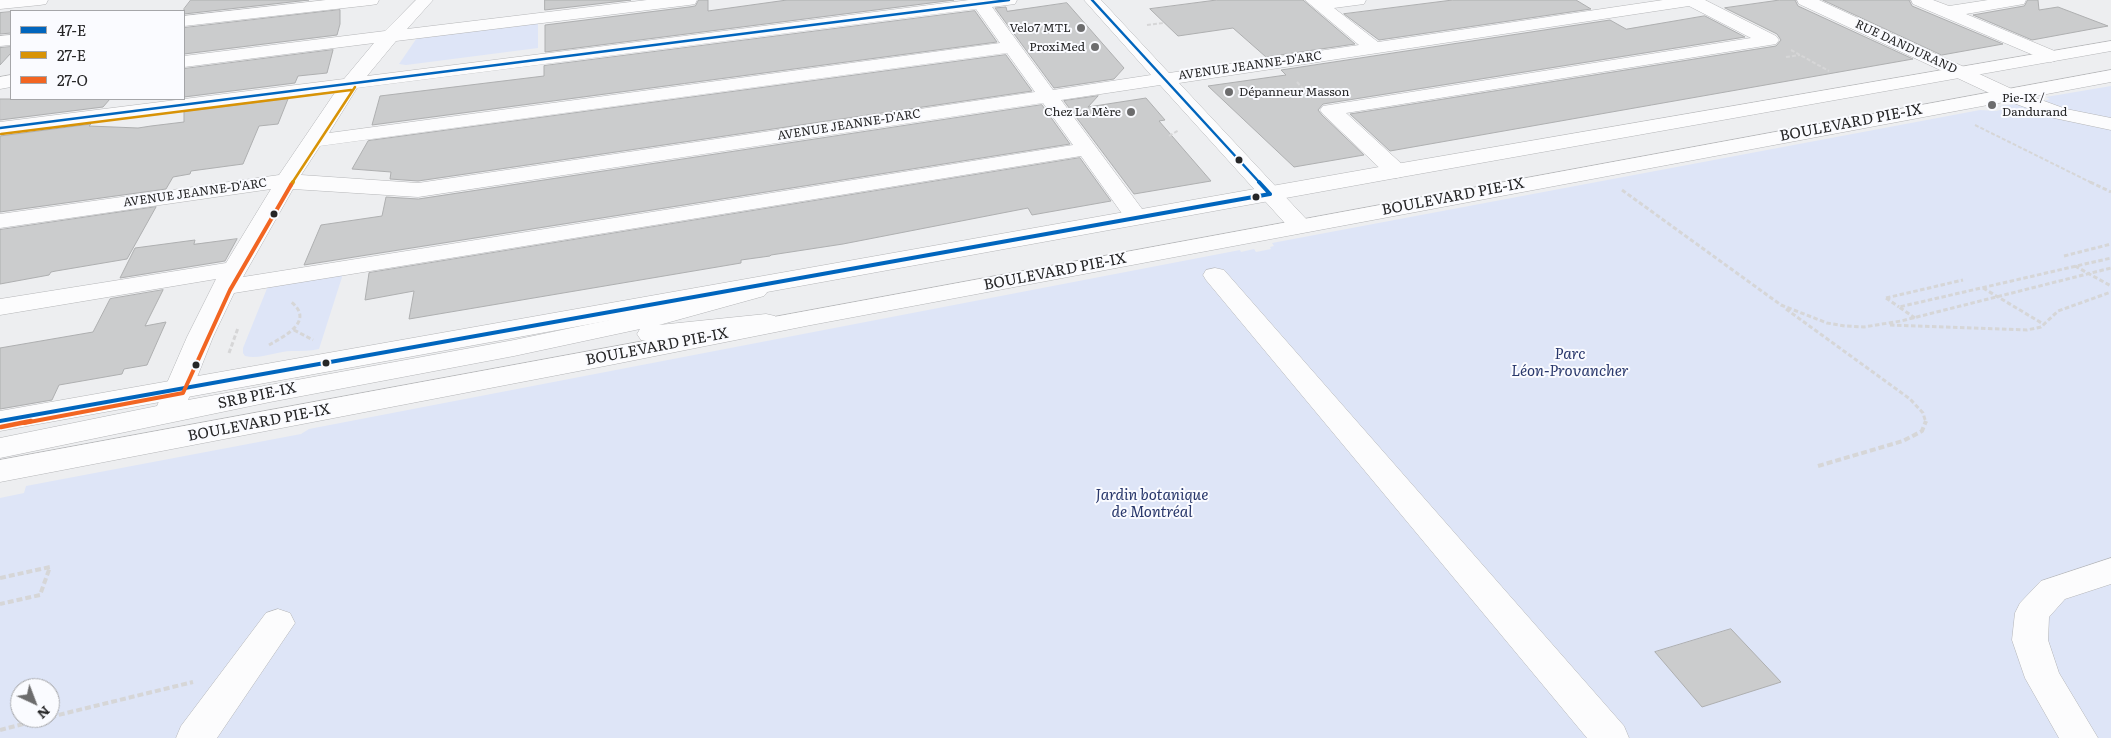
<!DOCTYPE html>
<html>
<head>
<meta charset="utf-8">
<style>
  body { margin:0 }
  #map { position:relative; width:2111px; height:738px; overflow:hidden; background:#edeef0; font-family:Literata,serif }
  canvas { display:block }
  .legend { position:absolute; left:10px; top:10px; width:175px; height:90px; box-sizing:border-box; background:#fafbff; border:1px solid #a5a6a9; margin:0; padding:6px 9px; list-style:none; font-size:15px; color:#262627 }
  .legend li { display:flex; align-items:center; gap:10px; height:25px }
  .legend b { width:25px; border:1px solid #a5a6a9 }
  .north { position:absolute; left:10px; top:678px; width:50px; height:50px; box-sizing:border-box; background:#fafbff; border:1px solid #a5a6a9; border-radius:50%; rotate:137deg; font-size:14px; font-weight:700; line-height:20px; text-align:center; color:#262627 }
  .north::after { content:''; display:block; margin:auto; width:18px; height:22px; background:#6c6c6d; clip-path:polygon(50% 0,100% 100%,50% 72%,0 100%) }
</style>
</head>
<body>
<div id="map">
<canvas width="2111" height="738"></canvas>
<ul class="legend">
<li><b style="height:6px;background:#0065bd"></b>47-E</li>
<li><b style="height:6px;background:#d89306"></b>27-E</li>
<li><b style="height:6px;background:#f26522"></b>27-O</li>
</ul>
<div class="north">N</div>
</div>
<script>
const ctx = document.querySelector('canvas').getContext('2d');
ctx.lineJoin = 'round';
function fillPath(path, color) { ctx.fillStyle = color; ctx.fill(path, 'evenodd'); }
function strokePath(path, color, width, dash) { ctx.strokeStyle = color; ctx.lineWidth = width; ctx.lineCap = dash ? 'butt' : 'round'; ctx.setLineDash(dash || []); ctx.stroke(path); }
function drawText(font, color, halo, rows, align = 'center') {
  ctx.font = font + ' Literata,serif'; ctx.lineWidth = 4; ctx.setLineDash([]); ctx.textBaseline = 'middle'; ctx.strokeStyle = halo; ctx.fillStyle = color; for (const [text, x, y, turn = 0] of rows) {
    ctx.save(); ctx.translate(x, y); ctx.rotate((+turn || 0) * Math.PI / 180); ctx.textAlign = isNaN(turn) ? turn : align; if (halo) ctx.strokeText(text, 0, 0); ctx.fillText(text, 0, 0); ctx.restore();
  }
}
const green = new Path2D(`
  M538,19V48L406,65L399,64L421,32Z
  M2111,86V738H0V498L24,493L26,486L301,434L309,429L1240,250L1241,252L1254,249L1256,252L1271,249L1270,247L1274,246L1272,243L1980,110L1996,111L2004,109L1999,106C2016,103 2033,106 2050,99L2046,97ZM20,688H50V718H20Z
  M343,274L319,349C310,351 302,351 292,351C276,351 261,360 245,356L243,353V348L268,286Z`);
const building = new Path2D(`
  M191,0H309L184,14V9Z
  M545,0H631L545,10Z
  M699,0H708V11L787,0H954L545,52V25L689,7L695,6Z
  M1217,0H1303L1355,44L1266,57L1233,28L1178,36L1150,9Z
  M1453,0H1576L1591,9L1379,40L1344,14Z
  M1780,0H1795L1798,6L1913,59L1390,151L1350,114L1776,46L1781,40L1777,34L1725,8Z
  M1823,0H1909L1912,6L2003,44L1942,55Z
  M2028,0H2038L2039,10L2058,7L2108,26L2032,40L1973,15L2024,6Z
  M1067,3L1124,68L1114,79L1054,88L995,8L1006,7L1007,11Z
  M340,10V24L337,35L184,54V28Z
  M975,11L997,42L372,125L380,96L544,76V66Z
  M11,12V33L0,34V13Z
  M1705,16L1745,37L1323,104L1318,110L1322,115L1364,155L1294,167L1208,86L1286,75L1281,70L1610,20L1626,29Z
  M11,47V53L0,65V48Z
  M333,50L327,73L298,76L295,83L184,97V69Z
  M1006,55L1032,91L418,181L390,179L391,172L352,169L368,141Z
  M1098,96L1088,107L1146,98L1165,120L1159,121L1211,181L1134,194L1064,101Z
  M0,99H110L103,107L0,120Z
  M288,99L278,124L259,126L243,164L191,171L190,174L173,177L166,189L0,212V136L91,124L89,126L138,128L151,126L184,122V112Z
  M1042,105L1070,144L304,265L321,225L382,216L386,197L418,199Z
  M1080,158L1111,201L1032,215L1028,208L843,244L771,255L770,256L741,260V263L409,319L414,291L365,300L369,273Z
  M156,207L127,259L56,271L51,272L49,275L0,284V230Z
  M237,239L225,261L120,278L135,248L195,240L194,244Z
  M163,290L145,326L166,322L147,365L124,369L122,374L59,385L52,400L0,409V348L93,332L110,299Z
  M1731,629L1781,682L1702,707L1655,652Z`);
const pathFar2 = new Path2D(`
  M1147,25L1164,23
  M1791,50L1829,71
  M1786,57L1800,55
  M1297,82L1311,98
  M1975,125L2092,183
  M1169,136L1179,130`);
const pathFar1 = new Path2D(`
  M2090,182L2111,192
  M1622,190L1781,305L1827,323L1845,326L1864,327L1901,321L2111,268
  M2064,256L2111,244
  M2075,266L2111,286
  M1983,288L2045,325
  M1886,298L1963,280
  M1886,298L1899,307
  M1786,309L1910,399L1923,413L1926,423
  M1915,318L1899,307L2111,258
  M1890,325L2027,330L2041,327L2058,311L2111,292
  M294,330L313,340
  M269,345C287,335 315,320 290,301
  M229,353L238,328`);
const path = new Path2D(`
  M1818,466L1903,441L1922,431L1926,421
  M0,578L50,567L40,595L0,604
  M50,717L193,682
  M0,730L47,718`);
const minor = new Path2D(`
  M0,0H48L46,4L40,5L0,9Z
  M326,0H379L377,4L371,5L184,26V16Z
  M416,0H433L407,29L647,0H697L695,4L689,5L396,41L367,76L969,0H1017L1015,4L992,7L1053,90L1151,75L1084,0H1101L1169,73L1359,45L1305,0H1366L1364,4L1334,8L1378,42L1663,0H1705L1776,36L1779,40L1776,44L1770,45L1346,113L1404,166L1407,171L1404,176L1396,178L1388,176L1323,114L1320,110L1323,106L1751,38L1689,6L1179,83L1308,221L1312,226L1308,231L1300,233L1292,231L1160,85L1061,100L1148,217L1144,222L1136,224L1128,222L1081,156L234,293L213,337L188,400L514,340L657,310L755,283L764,286L768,291L764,296L659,325L766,314L775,316L779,322L775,328L766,330L650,342L641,340L637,334L640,329L514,356L270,402L0,458V438L157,406L187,337L216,279L0,315V299L226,263L271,189L0,228V214L279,175L336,91L0,134V122L344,79L374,43L184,67V56L385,31ZM976,9L1000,43L329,133L357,88ZM1007,53L1035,92L418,183L301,175L320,146ZM1043,103L1073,145L243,277L293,189L418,197Z
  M1797,0H1819L2014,90L2066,109L2111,118V130L2054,118L2000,98L1799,4Z
  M1911,0H1933L1949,6L1988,0H2026L2024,4L2018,5L1966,14L2057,52L2060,56L2057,60L2051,62L2045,60L1913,4Z
  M11,35V45L0,46V36Z
  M11,75V87L0,89V77Z
  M1215,268L1224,270L1624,726L1629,738H1587L1206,280L1203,275L1206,270Z
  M2111,558V584L2065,599L2049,617L2048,640L2059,673L2098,738H2059L2025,678L2012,640L2015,613L2020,603L2041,581Z
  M278,609L290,613L295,623L217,738H176L181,726L266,613Z`);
const major = new Path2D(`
  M2111,41V51L1396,178L0,431V411L1396,164Z
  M2111,70V82L811,325L610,365L0,482V460Z`);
const bus1Far1 = new Path2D(`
  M1092,0L1260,183
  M0,128L1009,0`);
const bus1 = new Path2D(`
  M1259,182L1270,194
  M0,421L1270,194`);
const bus2Far1 = new Path2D(`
  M1,134L351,90
  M292,183L355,87`);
const bus2 = new Path2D(`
  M291,185L293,182`);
const bus3Far1 = new Path2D(`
  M24,423L183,393L230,290L291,185`);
const bus3 = new Path2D(`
  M1,427L31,421`);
const markers = [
  [1081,28,5,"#6c6c6d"],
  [1095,47,5,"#6c6c6d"],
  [1229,92,5,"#6c6c6d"],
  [1992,105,5,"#6c6c6d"],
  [1131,112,5,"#6c6c6d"],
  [1239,160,4.5,"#262627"],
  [1256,197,4.5,"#262627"],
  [274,214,4.5,"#262627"],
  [326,363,4.5,"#262627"],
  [196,365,4.5,"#262627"]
];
const farPoinames = [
  ["Velo7 MTL",1071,28],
  ["ProxiMed",1085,47],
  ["Dépanneur Masson",1239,92,"left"],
  ["Pie-IX /",2002,98,"left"],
  ["Dandurand",2002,112,"left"],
  ["Chez La Mère",1121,112]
];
const farStreetnames = [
  ["RUE DANDURAND",1906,47,25],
  ["AVENUE JEANNE-D'ARC",1250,66,-8],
  ["AVENUE JEANNE-D'ARC",849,125,-9],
  ["AVENUE JEANNE-D'ARC",195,193,-8]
];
const streetNames = [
  ["BOULEVARD PIE-IX",1851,123,-11],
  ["BOULEVARD PIE-IX",1453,197,-11],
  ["BOULEVARD PIE-IX",1055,272,-11],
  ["BOULEVARD PIE-IX",657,347,-11],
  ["SRB PIE-IX",257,396,-12],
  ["BOULEVARD PIE-IX",259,423,-11]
];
const parkNames = [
  ["Parc",1570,355],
  ["Léon-Provancher",1570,372],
  ["Jardin botanique",1152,496],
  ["de Montréal",1152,513]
];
fillPath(green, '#dee5f7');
fillPath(building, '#cbcccd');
strokePath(building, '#aeafb0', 1);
strokePath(minor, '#b5b6b8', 1);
strokePath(major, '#b5b6b8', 1);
strokePath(pathFar2, '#d6d6d7', 2, [4, 2]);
strokePath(pathFar1, '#d6d6d7', 3, [4.5, 2.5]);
strokePath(path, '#d6d6d7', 4, [6, 3]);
fillPath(minor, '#fcfcfd');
fillPath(major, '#fcfcfd');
strokePath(bus1Far1, '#0065bd', 2.5);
strokePath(bus1, '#0065bd', 4);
strokePath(bus2Far1, '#d89306', 2.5);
strokePath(bus2, '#d89306', 4);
strokePath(bus3Far1, '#f26522', 4);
strokePath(bus3, '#f26522', 4.5);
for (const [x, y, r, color] of markers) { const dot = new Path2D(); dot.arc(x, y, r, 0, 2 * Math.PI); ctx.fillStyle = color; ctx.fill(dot); strokePath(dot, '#fafbff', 2); }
drawText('12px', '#262627', '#fafbff', farPoinames, 'right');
drawText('12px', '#262627', '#fafbff', farStreetnames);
drawText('15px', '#262627', '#fafbff', streetNames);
drawText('italic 15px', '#28376b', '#fafbff', parkNames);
</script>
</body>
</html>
